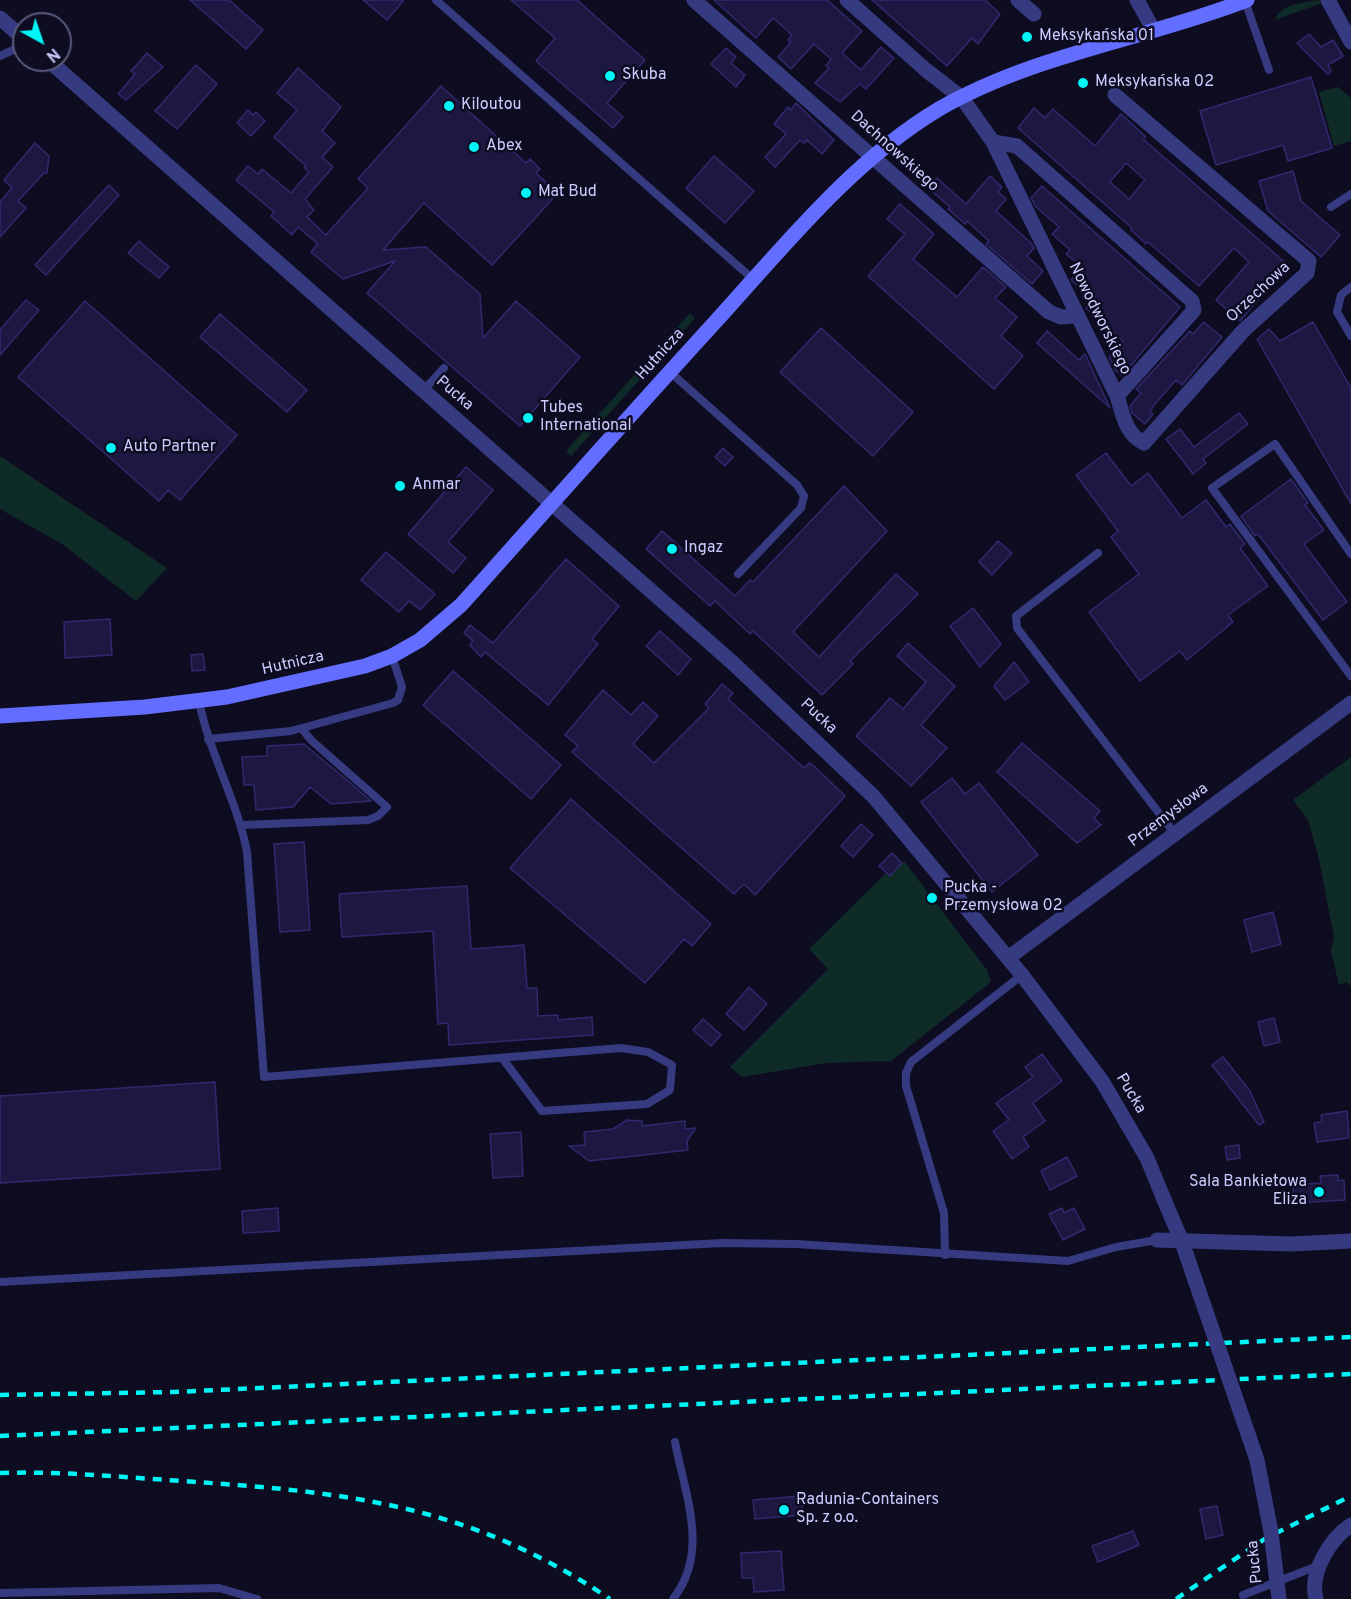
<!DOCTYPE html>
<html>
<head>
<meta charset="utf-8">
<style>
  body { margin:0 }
  #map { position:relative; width:1351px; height:1599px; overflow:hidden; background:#0e0c21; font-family:Overpass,sans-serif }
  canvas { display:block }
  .north { position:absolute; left:12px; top:12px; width:60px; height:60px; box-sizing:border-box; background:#0e0c21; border:2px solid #5a597a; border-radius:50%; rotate:140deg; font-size:16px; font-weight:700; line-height:24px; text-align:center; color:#cdccff }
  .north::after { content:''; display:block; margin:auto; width:21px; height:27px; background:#00f5f7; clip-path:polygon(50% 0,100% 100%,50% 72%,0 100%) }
</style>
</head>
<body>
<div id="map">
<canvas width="1351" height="1599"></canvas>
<div class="north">N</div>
</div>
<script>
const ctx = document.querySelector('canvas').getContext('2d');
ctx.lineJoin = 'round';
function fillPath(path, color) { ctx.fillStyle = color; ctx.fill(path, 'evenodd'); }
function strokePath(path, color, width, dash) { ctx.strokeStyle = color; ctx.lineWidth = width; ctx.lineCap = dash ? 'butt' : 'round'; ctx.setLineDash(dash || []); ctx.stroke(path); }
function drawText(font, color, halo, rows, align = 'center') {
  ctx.font = font + ' Overpass,sans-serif'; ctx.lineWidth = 5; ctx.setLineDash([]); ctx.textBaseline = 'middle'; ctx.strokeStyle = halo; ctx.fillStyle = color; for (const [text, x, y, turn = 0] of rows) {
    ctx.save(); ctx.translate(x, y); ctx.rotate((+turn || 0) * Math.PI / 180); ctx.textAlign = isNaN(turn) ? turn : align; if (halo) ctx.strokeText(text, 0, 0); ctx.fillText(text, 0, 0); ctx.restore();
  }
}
const green = new Path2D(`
  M1319,0L1322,3L1275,20C1281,3 1303,3 1319,0Z
  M1338,87L1351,98V141L1334,146L1319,92Z
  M690,313L695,318L571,456L566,451Z
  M0,456L167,568L136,601L62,544L0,509Z
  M1351,757V987L1347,982L1339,985L1331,951L1334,938L1319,859L1308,820L1293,800Z
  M904,861L987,970L991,982L891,1061L826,1063L742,1077L730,1067L828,969L809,949L886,873L890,876Z`);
const building = new Path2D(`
  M190,0H229L263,30L246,49Z
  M363,0H404L387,20Z
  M511,0H577L645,60L607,103L623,117L613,128L536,61L555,38Z
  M714,0H827L862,31L842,53L861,70L881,47L894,58L866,89L860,84L840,102L815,83L829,68L826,66L831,59L814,44L791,69L778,57L791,42L788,40L792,35L773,18L756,38Z
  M872,0H985L1000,14L978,44L972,38L947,66Z
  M1309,34L1321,47L1333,40L1343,56L1328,65L1331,71L1328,74L1297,43Z
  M726,48L736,57L731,63L745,75L736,87L711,64Z
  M147,53L163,67L126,100L118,94L135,74L131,71Z
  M196,65L217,84L177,129L155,111Z
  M298,68L341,107L322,131L335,143L322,157L333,167L305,199L314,210L307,217L326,235L368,188L358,179L441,86L526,163L530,159L540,169L536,173L558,193L492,265L424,203L383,250L426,247L480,294L483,338L516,301L580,357L520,426L367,293L395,261L343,279L311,252L318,244L298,227L292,235L271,216L274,212L236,180L248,166L258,174L262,169L291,193L309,172L304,168L306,166L274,137L297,110L277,93Z
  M1311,77L1332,148L1288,161L1283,145L1216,165L1200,111Z
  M796,103L834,140L822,154L807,140L804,143L800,140L775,167L765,157L786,134L774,124L788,107L791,110Z
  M1034,108L1045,118L1053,109L1095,146L1121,114L1146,137L1143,139L1288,265L1240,321L1216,300L1249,262L1234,248L1199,286L1148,242L1146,244L1131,230L1132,228L1018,128ZM1126,163L1145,180L1129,199L1110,182Z
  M248,110L253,115L256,112L265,121L251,136L237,123Z
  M35,143L49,156L47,173H44L18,201L26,208L0,237V202L12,188L4,180Z
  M714,156L754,191L725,223L686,188Z
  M1293,171L1301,201L1340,235L1321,257L1268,211L1259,181Z
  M990,176L1002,187L998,192L1006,199L996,211L1031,243L1034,248L1027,256L1043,271L1032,284L986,244L989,241L967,221L965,224L948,209L950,207L928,188L937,178L966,204Z
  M109,185L119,195L46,275L35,265Z
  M1042,186L1180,307L1122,376L1115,370L1109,357L1123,341L1086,308L1094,300L1071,280L1082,267L1066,254L1070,250L1052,234L1059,227L1035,206L1031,198Z
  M900,204L934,234L913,259L957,297L983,267L1006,287L995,298L1017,317L1001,336L1023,356L994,389L868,276L905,234L887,219Z
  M139,241L169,267L159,278L128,253Z
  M26,300L39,310L0,355V330Z
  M85,301L237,435L180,500L168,490L159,501L18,377Z
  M220,314L307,390L287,412L200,337Z
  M1204,322L1222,337L1182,385L1176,380L1154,405L1150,412L1153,414L1145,424L1132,413L1130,406L1141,393L1136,389L1190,331L1193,334Z
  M1313,322L1351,388V504L1257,339L1269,329L1280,341Z
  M821,328L913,412L873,456L780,372Z
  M1047,331L1079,360L1085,354L1110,408L1037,343Z
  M1239,413L1248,424L1203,459L1206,463L1193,474L1166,439L1180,429L1194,447Z
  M723,448L733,457L725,466L715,457Z
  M1106,453L1131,486L1148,473L1182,518L1206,500L1226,527L1230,524L1245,544L1240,548L1268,586L1228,615L1233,622L1187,660L1180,651L1140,681L1089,612L1139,574L1111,537L1118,531L1076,475Z
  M466,467L493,490L448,542L466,558L453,573L408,534Z
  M1291,479L1308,503L1305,505L1324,530L1304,544L1347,602L1323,620L1258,534L1255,536L1241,516Z
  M844,486L887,531L793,632L819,657L896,574L918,594L850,661L853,664L822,695L753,631L750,634L715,601L710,606L646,549L662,531L735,596L750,580L753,582Z
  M998,541L1012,553L992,575L979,562Z
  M386,552L435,594L420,610L409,601L399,612L361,580Z
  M566,559L619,606L592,639L598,644L548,705L485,652L481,657L470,645L473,641L464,633L470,625L493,643Z
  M973,608L1001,644L980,667L950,626Z
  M110,619L112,655L65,658L64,622Z
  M660,631L691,659L678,675L646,646Z
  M908,643L955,686L921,725L947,748L911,786L856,736L890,698L903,709L926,682L897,656Z
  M203,654L205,670L192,671L191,655Z
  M1014,662L1029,682L1005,700L994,686Z
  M453,671L561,765L531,799L423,705Z
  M722,684L733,693L728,699L804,768L809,763L814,766L845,796L755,895L744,884L734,894L572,752L578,746L565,735L603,690L631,715L643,702L658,716L633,744L654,763L709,708L705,704Z
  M1022,743L1100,811L1094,818L1101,825L1077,843L997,772Z
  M304,744L354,786L371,801L331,804L310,787L293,807L256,810L254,785H244L242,757L267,756V746Z
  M952,778L965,794L979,783L1038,855L992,892L921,802Z
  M571,799L711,924L692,946L684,939L645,983L510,868Z
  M861,824L873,835L853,857L841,846Z
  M304,842L310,930L280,932L274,844Z
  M892,853L902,863L890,876L879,866Z
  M467,886L471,949L524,945L527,988H537L538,1016L558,1015V1020L592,1017L593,1035L449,1045L448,1023L438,1024L433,931L342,937L339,894Z
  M1273,912L1281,944L1252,952L1244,920Z
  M749,987L767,1004L744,1030L726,1014Z
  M1274,1018L1280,1042L1264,1046L1258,1022Z
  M703,1019L721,1035L711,1046L693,1030Z
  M1042,1054L1062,1081L1033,1103L1045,1121L1023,1137L1029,1147L1012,1159L993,1131L1009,1120L996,1103L1033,1077L1025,1067Z
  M1223,1057L1250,1091L1264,1122L1259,1125L1212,1065Z
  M215,1082L220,1169L0,1183V1096Z
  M1347,1111L1349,1138L1317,1142L1314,1123L1322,1122L1321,1115Z
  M627,1120L642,1121V1126L685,1121V1129L696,1128L687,1141L688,1150L589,1161L569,1146L585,1145L584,1132L613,1129Z
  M521,1132L523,1176L493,1178L490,1134Z
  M1239,1145L1240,1158L1227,1160L1225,1147Z
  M1067,1157L1077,1176L1050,1190L1041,1171Z
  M1338,1175V1181L1344,1180L1345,1200L1294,1203L1293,1185L1321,1183L1320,1176Z
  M278,1208L279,1231L243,1233L242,1211Z
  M1062,1208L1064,1213L1074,1208L1085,1229L1063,1240L1049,1214Z
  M801,1496L803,1515L755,1519L753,1500Z
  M1217,1506L1223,1535L1206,1539L1200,1509Z
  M1133,1531L1139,1545L1098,1562L1092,1546Z
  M781,1551L784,1590L754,1592L753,1578H742L741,1553Z`);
const service = new Path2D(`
  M436,0L754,280
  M1245,1L1269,70
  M0,56L24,45
  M1331,207L1351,194
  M1351,287L1341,295L1337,312L1351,336
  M670,372L797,485L804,496L801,508L738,574
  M423,391L444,368
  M1098,553L1016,616L1017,628L1175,834
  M1351,554L1275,444L1212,488L1351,676
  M199,701C209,753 237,800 247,852L264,1077L621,1048L648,1052L672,1065L670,1090L647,1104L542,1111L503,1059
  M208,739L291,731L393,703L398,700L402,687L392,656
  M242,825L368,820L378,816L387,807L311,740L302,729
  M945,1255L944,1213L906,1086V1073L911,1062L1022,975
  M0,1282L722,1243L796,1244L1068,1261L1116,1247L1157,1240
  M0,1593L219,1588L257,1599
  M1243,1595L1320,1565
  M673,1599C710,1552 685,1495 675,1442`);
const minor = new Path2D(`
  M694,0L1049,312L1061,317L1076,316
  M847,0L926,70L962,98L993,142L1117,396C1123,414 1125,434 1144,443L1243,331L1307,273L1309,261L1115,95
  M1018,0L1034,14
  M1137,0L1153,29
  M1328,0L1351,42
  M993,142L1017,146L1192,301L1194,310L1188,317L1117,396
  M1008,958L1351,703
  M1157,1240L1291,1244L1351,1241
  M1316,1599C1309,1573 1330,1539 1351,1525`);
const tertiary = new Path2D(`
  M0,18L24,39
  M48,60L734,664L874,797L1022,975L1102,1081L1147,1158L1163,1197`);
const secondary = new Path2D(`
  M0,716L145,707L227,697L365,666L392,656L420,640L461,605C546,510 631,414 717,320C785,245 852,161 939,109C1034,54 1147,39 1247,0`);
const rail = new Path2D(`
  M0,1395L174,1392L1351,1337
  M0,1436L1351,1374
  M0,1473C61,1471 121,1477 182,1481C346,1492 469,1504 610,1599
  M1176,1599L1266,1538L1351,1496`);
const tertiaryBridge = new Path2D(`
  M1163,1197L1182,1242L1257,1460L1271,1532L1279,1599`);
const markers = [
  [1027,37,6,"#00f5f7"],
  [610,76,6,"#00f5f7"],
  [1083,83,6,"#00f5f7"],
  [449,106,6,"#00f5f7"],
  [474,147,6,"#00f5f7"],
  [526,193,6,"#00f5f7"],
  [528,418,6,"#00f5f7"],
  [111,448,6,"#00f5f7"],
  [400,486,6,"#00f5f7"],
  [672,549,6,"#00f5f7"],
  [932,898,6,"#00f5f7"],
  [1319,1192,6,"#00f5f7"],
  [784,1510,6,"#00f5f7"]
];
const poiNames = [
  ["Meksykańska 01",1039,37],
  ["Skuba",622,76],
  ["Meksykańska 02",1095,83],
  ["Kiloutou",461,106],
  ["Abex",486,147],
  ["Mat Bud",538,193],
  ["Tubes",540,409],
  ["International",540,427],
  ["Auto Partner",123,448],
  ["Anmar",412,486],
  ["Ingaz",684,549],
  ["Pucka -",944,889],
  ["Przemysłowa 02",944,907],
  ["Sala Bankietowa",1307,1183,"right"],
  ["Eliza",1307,1201,"right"],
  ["Radunia-Containers",796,1501],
  ["Sp. z o.o.",796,1519]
];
const streetNames = [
  ["Dachnowskiego",894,152,42],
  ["Orzechowa",1259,293,-43],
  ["Nowodworskiego",1099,319,64],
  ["Hutnicza",661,355,-48],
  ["Pucka",454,394,41],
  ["Hutnicza",293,664,-13],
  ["Pucka",818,717,43],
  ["Przemysłowa",1169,816,-37],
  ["Pucka",1130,1094,59],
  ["Pucka",1256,1562,-96]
];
fillPath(green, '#0f2b27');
fillPath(building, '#1d1842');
strokePath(building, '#31296f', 1.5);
strokePath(service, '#363a81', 8);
strokePath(minor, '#363a81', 15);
strokePath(tertiary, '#363a81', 15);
strokePath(secondary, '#636dff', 15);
strokePath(rail, '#00f5f7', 4.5, [9, 8]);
strokePath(tertiaryBridge, '#363a81', 15);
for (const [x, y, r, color] of markers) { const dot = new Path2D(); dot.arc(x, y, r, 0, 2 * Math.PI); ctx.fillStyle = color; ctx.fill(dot); strokePath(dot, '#0e0c21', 2); }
drawText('16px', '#cdccff', '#0e0c21', poiNames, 'left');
drawText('16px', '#cdccff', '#0e0c21', streetNames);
</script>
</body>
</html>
